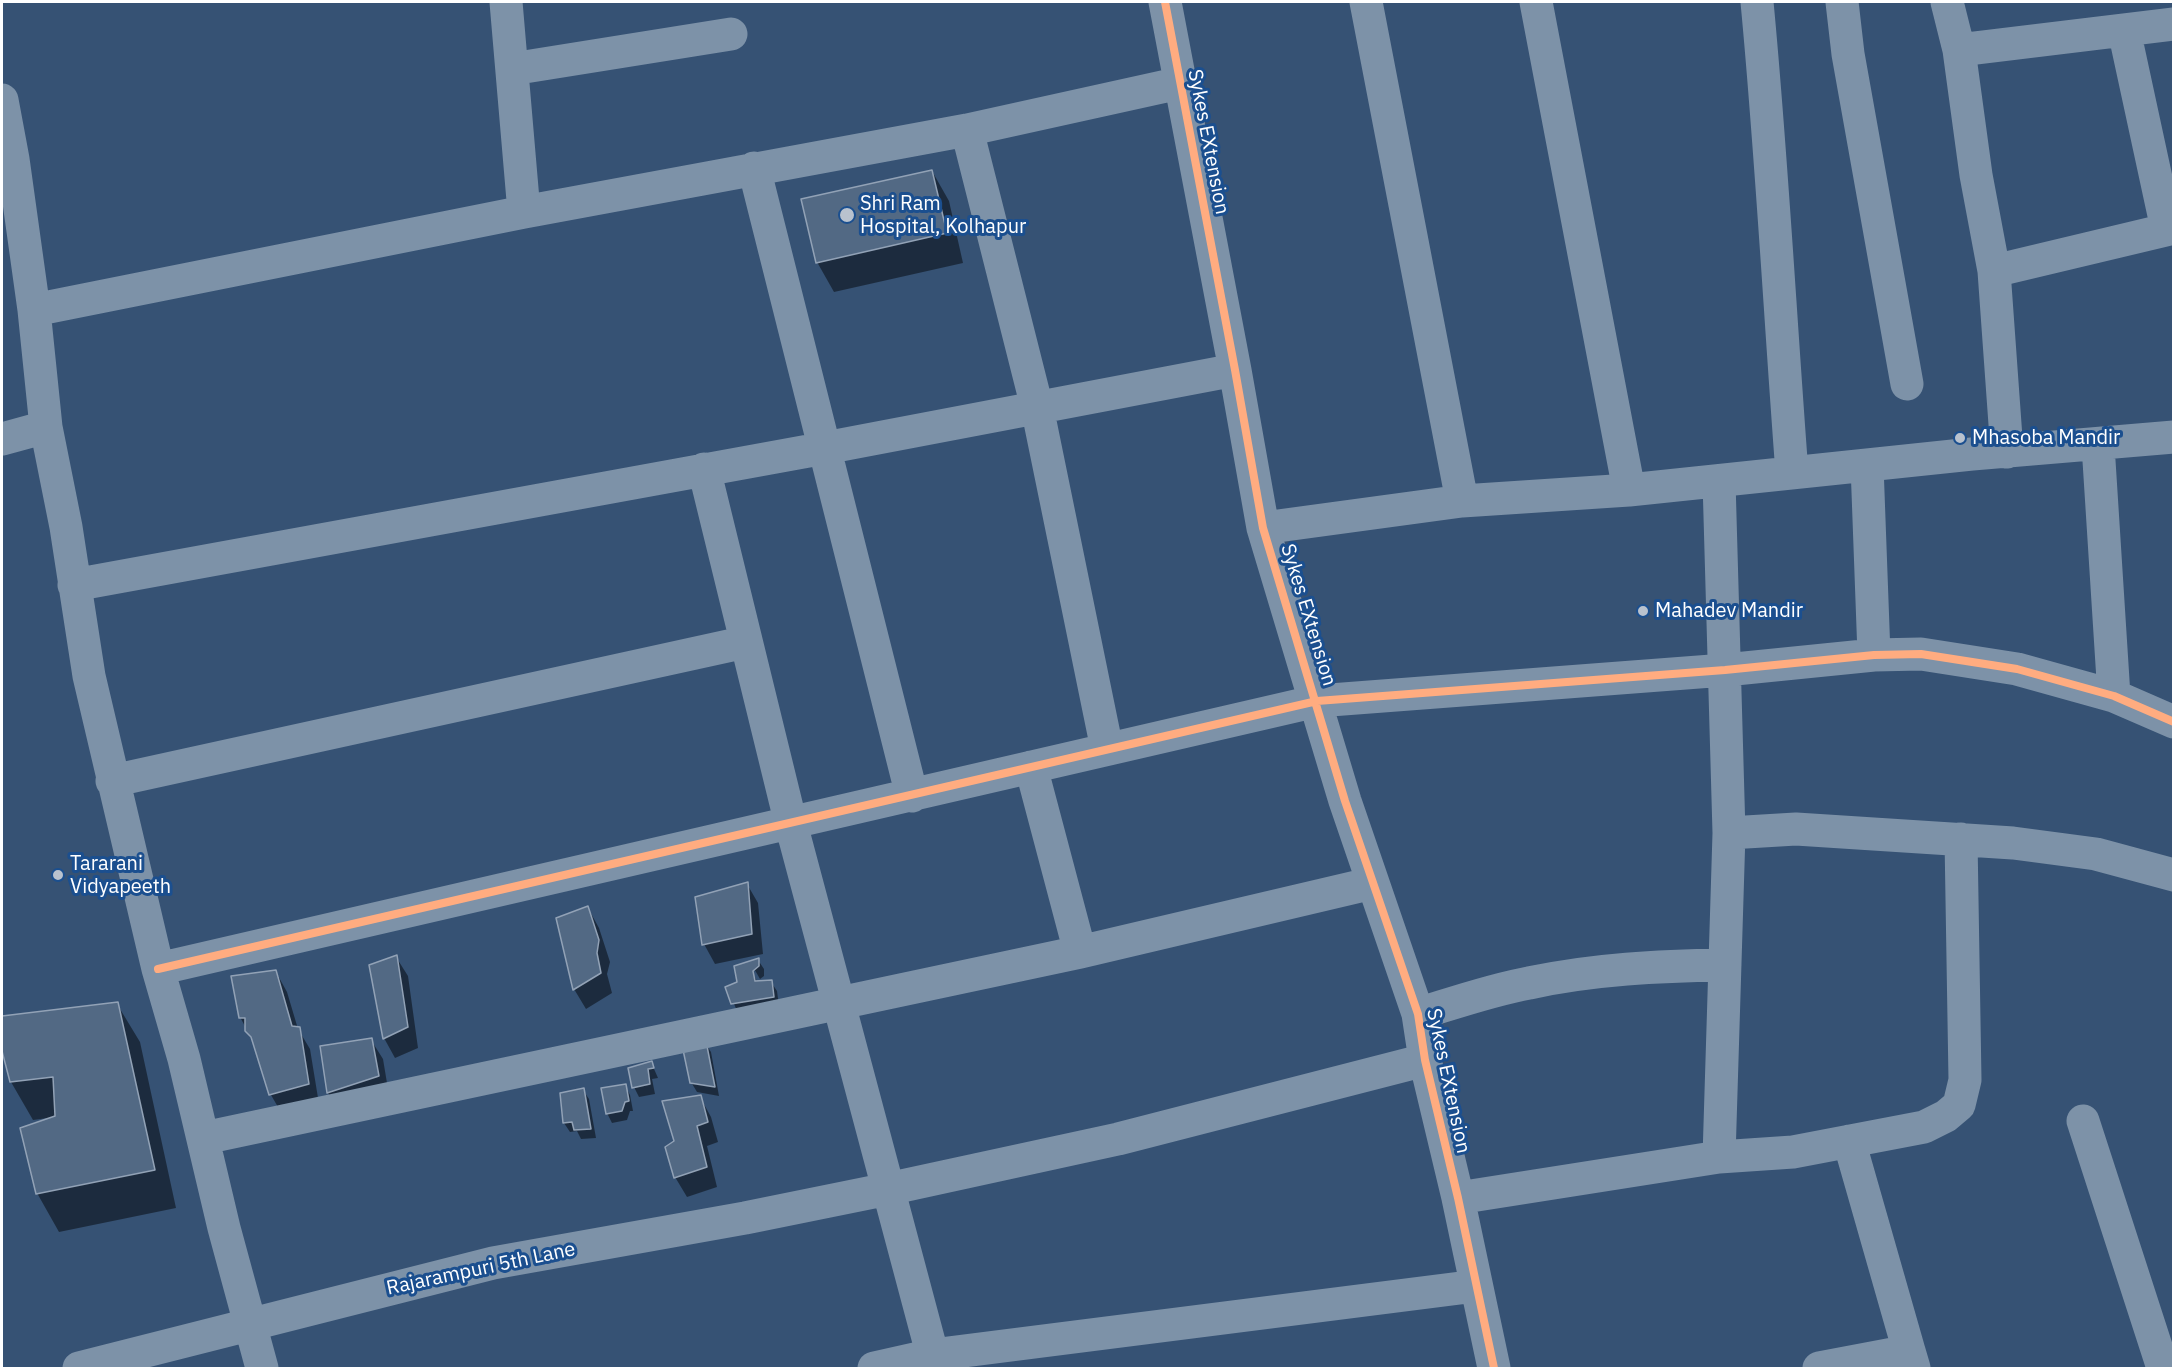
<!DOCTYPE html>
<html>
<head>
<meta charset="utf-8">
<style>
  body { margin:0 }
  #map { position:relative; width:2175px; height:1370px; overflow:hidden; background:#365274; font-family:"IBM Plex Sans",sans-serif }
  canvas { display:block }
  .frame { position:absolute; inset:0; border:3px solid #fff; pointer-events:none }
</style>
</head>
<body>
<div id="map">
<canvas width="2175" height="1370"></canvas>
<div class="frame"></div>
</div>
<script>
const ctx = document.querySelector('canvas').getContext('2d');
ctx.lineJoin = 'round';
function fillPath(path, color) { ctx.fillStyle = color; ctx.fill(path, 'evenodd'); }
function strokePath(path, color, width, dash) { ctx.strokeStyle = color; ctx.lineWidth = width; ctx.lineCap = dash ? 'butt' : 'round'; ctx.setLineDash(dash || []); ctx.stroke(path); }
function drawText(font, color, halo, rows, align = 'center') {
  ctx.font = font + ' "IBM Plex Sans",sans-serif'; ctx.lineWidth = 6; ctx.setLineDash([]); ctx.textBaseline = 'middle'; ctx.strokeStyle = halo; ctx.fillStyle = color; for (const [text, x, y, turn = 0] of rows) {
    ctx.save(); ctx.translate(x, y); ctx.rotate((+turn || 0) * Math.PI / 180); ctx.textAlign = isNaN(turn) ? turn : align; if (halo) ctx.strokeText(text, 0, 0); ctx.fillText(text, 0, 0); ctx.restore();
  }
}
const shadow = new Path2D(`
  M932,171L949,201L963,263L834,292L817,262Z
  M747,884L758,903L763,954L715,964L704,944Z
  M588,908L599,928L610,962L607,974L612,993L586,1009L574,989L558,919Z
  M396,957L408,976L418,1048L395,1058L384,1038Z
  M758,960L764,969V976L760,979L752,965L749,967L757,981L755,983L771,982L777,991L779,1006L738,1013L727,988L739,983L736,967Z
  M276,972L287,992L298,1029L310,1049L319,1104L282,1114L271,1095L254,1043L240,1017Z
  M117,1004L140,1042L176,1208L59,1232L37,1193L48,1118L33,1120L11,1082L2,1045V1017Z
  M371,1040L383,1059L389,1095L340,1113L328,1093L322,1047Z
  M705,1043L711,1052L719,1096L697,1092L691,1082Z
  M651,1062L658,1078L652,1079L655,1094L639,1097L634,1087Z
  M625,1085L630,1095L633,1111H630L627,1120L612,1123L607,1113Z
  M583,1090L589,1099L596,1138L581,1139L577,1131L570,1132L564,1123Z
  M700,1097L711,1117L718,1142L707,1146L717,1187L687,1197L675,1177Z`);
const building = new Path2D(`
  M932,170L947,233L816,263L801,199Z
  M748,882L752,934L702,945L695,897Z
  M588,906L599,940L597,953L601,973L573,990L556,918Z
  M397,955L408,1027L383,1039L369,965Z
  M759,958V966L753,971L755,981L772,980L774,997L731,1004L725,987L737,982L734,966Z
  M276,970L292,1026L300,1027L309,1084L269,1095L251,1037L245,1031V1018H239L231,976Z
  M118,1002L155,1170L36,1194L20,1128L55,1116L53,1077L10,1082L2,1051V1016Z
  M372,1038L379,1076L327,1093L320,1046Z
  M706,1041L715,1087L690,1083L682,1045Z
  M652,1061L654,1068L648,1069L650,1084L632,1088L628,1068Z
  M626,1084L629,1101L625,1102L622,1111L606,1114L601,1088Z
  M584,1088L591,1129L574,1130L572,1122L563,1123L560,1093Z
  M701,1095L708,1122L697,1126L707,1167L674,1178L665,1147L674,1141L662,1101Z`);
const minor = new Path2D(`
  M506,2L524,212
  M1165,2L1235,370L1263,528L1345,801L1418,1014L1425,1060L1458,1198L1494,1368
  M1366,2L1462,501
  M1536,2L1629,490
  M1757,2C1772,159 1780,316 1792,473
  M1842,2L1848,54L1907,384
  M1947,2L1959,50L1976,175L1994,271L2007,452
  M2124,30L2167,229
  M1959,50L2174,24
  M512,69L731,34
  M2,100L13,159L34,310L46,427L66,527L89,676L158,969L184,1059L224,1228L262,1368
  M967,130L1037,407L1107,749
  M754,168L912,796
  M1994,271L2174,228
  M34,310L524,212L967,130L1180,83
  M2,439L46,427
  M2098,445L2114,696
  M1867,465L1874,655
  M704,469L791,824L936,1368
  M1263,528L1462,501L1629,490L1972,454L2174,437
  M74,585L825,448L1235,370
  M1031,767L1080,952
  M112,781L746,642
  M1729,833L1796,829L2013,843L2096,854L2174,875
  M158,969L1317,701L1725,670L1874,655L1921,654L2017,669L2114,696L2174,722
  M1418,1014C1454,1003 1491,990 1529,983C1594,969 1659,966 1725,965
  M2083,1121L2163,1368
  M204,1138L1080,952L1373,883
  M1849,1141L1909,1351
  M1719,1157L1729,833L1719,481
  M1458,1198L1719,1157L1793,1152L1924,1127L1946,1116L1959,1105L1965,1080L1961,839
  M79,1368L493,1263L745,1218L888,1189L1118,1139L1425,1060
  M874,1368L932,1355L1476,1286
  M1819,1368L1909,1351L1914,1368`);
const cycleway = new Path2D(`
  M1165,2L1235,370L1263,528L1345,801L1418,1014L1425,1060L1458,1198L1494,1368
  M158,969L1317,701L1725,670L1874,655L1921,654L2017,669L2114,696L2174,722`);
const markers = [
  [847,215,8,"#b9c2ce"],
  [1960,438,6,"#b9c2ce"],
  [1643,611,6,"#b9c2ce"],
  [58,875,6,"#b9c2ce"]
];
const streetNames = [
  ["Sykes EXtension",1208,142,79],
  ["Sykes EXtension",1308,615,73],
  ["Sykes EXtension",1448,1081,78],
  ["Rajarampuri 5th Lane",481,1269,-12]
];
const poiNames = [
  ["Shri Ram",860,204],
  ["Hospital, Kolhapur",860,227],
  ["Mhasoba Mandir",1972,438],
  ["Mahadev Mandir",1655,611],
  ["Tararani",70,864],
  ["Vidyapeeth",70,887]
];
fillPath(shadow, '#0007');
fillPath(building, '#526984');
strokePath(building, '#92a2b6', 1.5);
strokePath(minor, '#7d92a8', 33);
strokePath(cycleway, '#ffac80', 8);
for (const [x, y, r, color] of markers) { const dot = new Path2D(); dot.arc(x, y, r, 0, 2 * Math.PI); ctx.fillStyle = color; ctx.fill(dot); strokePath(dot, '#1b4f8f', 2); }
drawText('20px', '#fff', '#1b4f8f', streetNames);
drawText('20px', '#fff', '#1b4f8f', poiNames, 'left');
</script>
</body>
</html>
